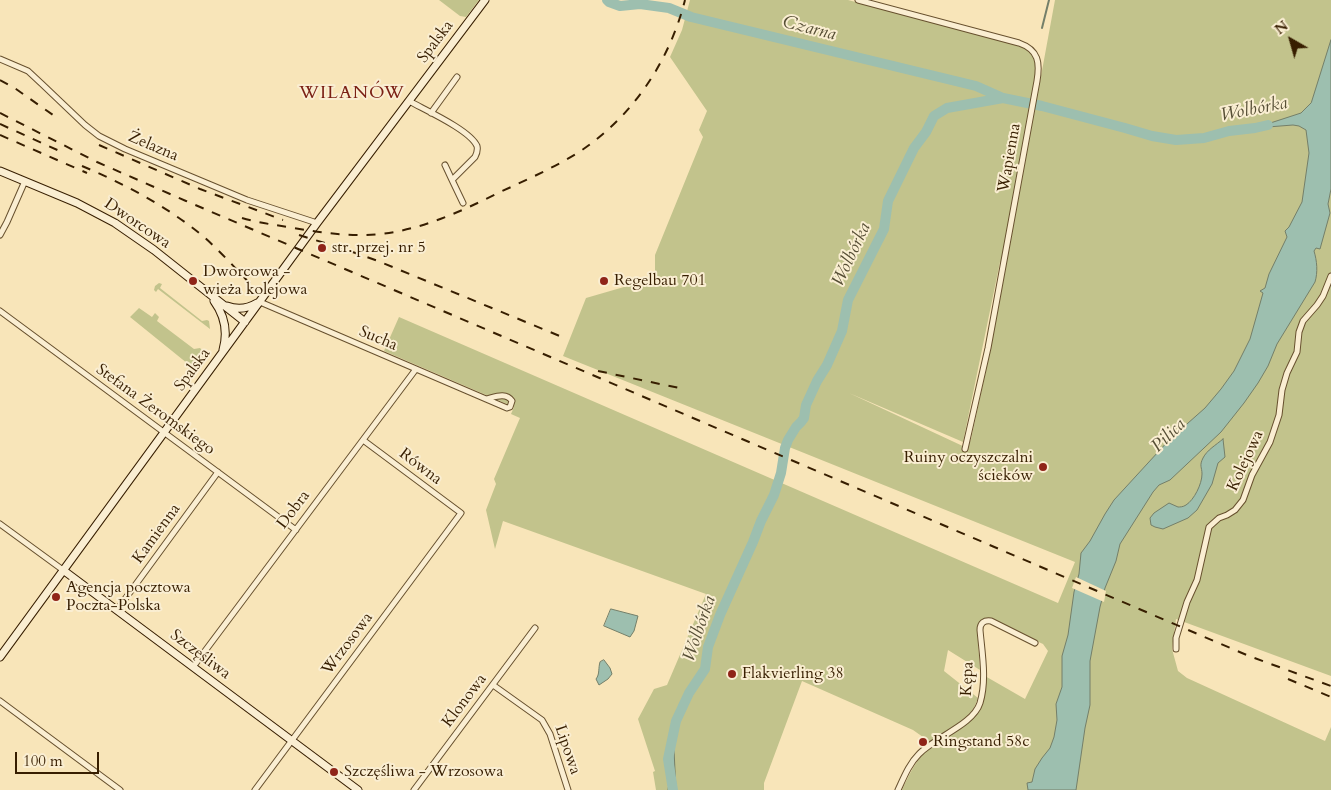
<!DOCTYPE html>
<html>
<head>
<meta charset="utf-8">
<style>
  body { margin:0 }
  #map { position:relative; width:1331px; height:790px; overflow:hidden; background:#f8e5b9; font-family:Cardo,serif }
  canvas { display:block }
  .north { position:absolute; left:1266px; top:15px; width:50px; height:50px; -webkit-text-stroke:4px #faeed2; paint-order:stroke; rotate:322deg; font-size:14px; font-weight:700; line-height:20px; text-align:center; color:#371e00 }
  .north::after { content:''; display:block; margin:auto; width:18px; height:22px; background:#371e00; clip-path:polygon(50% 0,100% 100%,50% 72%,0 100%) }
  .scale { position:absolute; left:15px; top:752px; width:84px; height:22px; box-sizing:border-box; border:2px solid #371e00; border-top:0; padding-left:6px; font-size:15px; line-height:18px; white-space:nowrap; color:#371e00; -webkit-text-stroke:4px #faeed2; paint-order:stroke }
</style>
</head>
<body>
<div id="map">
<canvas width="1331" height="790"></canvas>
<div class="north">N</div>
<div class="scale">100 m</div>
</div>
<script>
const ctx = document.querySelector('canvas').getContext('2d');
ctx.lineJoin = 'round';
function fillPath(path, color) { ctx.fillStyle = color; ctx.fill(path, 'evenodd'); }
function strokePath(path, color, width, dash) { ctx.strokeStyle = color; ctx.lineWidth = width; ctx.lineCap = dash ? 'butt' : 'round'; ctx.setLineDash(dash || []); ctx.stroke(path); }
function drawText(font, color, halo, rows, align = 'center') {
  ctx.font = font + ' Cardo,serif'; ctx.lineWidth = 4; ctx.setLineDash([]); ctx.textBaseline = 'middle'; ctx.strokeStyle = halo; ctx.fillStyle = color; for (const [text, x, y, turn = 0] of rows) {
    ctx.save(); ctx.translate(x, y); ctx.rotate((+turn || 0) * Math.PI / 180); ctx.textAlign = isNaN(turn) ? turn : align; if (halo) ctx.strokeText(text, 0, 0); ctx.fillText(text, 0, 0); ctx.restore();
  }
}
const green = new Path2D(`
  M439,0H479L466,17L460,16Z
  M690,0H848L1009,42C1027,48 1035,51 1037,72L1025,133V141L1002,263L1000,262L963,442L849,393L967,448L971,439L991,348L1055,0H1331V676L1176,619L1172,649L1178,671L1187,678L1325,741L1331,727V790H902C908,777 914,764 924,753C952,725 991,727 985,676L1025,699L1048,651L1043,644L1010,629L992,618H987L981,620L977,626L980,670L948,650L944,671L978,698L974,708L967,717L930,742L913,730L802,681L764,783V790H656L653,772L655,771L638,719L654,689L667,685L706,594L503,521L495,549L486,510L496,484L494,479L520,418L511,414L514,407L384,351L399,317L1058,603L1075,562L563,356L586,298L655,278V255L703,137L699,130L707,111L670,57L682,30Z
  M159,283L162,284L160,288L202,321L207,320L209,321L210,329L158,289L156,292L154,290L155,286Z
  M139,308L152,317L155,313L159,317L157,321L194,349L200,348L209,357L198,372L130,317Z`);
const water = new Path2D(`
  M1331,40V189L1328,204L1330,213L1320,249L1316,248L1314,251C1317,261 1318,272 1315,282L1277,344L1268,366L1258,383L1244,403L1221,432L1170,480L1159,485L1153,492L1120,544L1116,561L1105,588L1100,607L1090,661V705L1085,728L1076,790H1028L1027,783L1032,782L1035,769L1042,758L1050,748L1054,737L1057,720L1056,704L1062,687V656L1068,635L1074,592L1079,574L1081,553L1090,541L1105,514L1114,500L1170,439L1205,408L1221,389L1234,371L1250,339L1263,293L1260,291L1265,288L1269,274L1287,237L1285,231L1289,227L1302,202L1309,153L1306,130L1299,126L1293,125L1255,128L1301,113L1311,103Z
  M1223,439L1225,457L1218,463L1212,484L1197,510L1188,518L1163,529L1155,527L1151,525L1150,518L1154,513L1169,503L1178,507C1180,507 1183,507 1186,505C1194,500 1202,484 1202,474C1202,467 1199,466 1203,458C1207,450 1216,445 1223,439Z
  M611,609L638,616L634,631L630,637L604,626Z
  M604,660L610,668L612,674L608,679L599,685L596,679C600,674 598,668 600,662Z
  M674,750L676,790H668L670,776L665,755L666,752Z`);
const pier = new Path2D(`
  M1076,577L1106,591L1104,602L1072,588Z`);
const stream = new Path2D(`
  M1042,28L1049,0`);
const river = new Path2D(`
  M607,0L609,2L620,6L640,4L669,8L691,17L976,86L1003,98
  M673,790L668,759L676,721L689,693L705,669L708,647L720,615L753,542L761,521L774,495L781,473L785,448L788,440L796,427L801,422L804,418L806,405L817,381L827,365L842,331L848,300L884,229L888,201L914,148L926,132L934,116L947,108L1003,98L1042,106L1125,128L1152,136L1176,140L1204,138L1229,131L1255,128L1268,125`);
const street = new Path2D(`
  M858,0L1019,43C1039,50 1040,63 1037,81L988,348L965,449
  M0,59L28,71L43,85L85,125L99,136L125,149L247,200L317,223
  M409,101C425,110 470,130 477,146C478,150 477,153 475,157L452,180L463,203
  M431,113L457,77
  M445,165L452,180
  M0,235L7,222L25,181
  M260,302L507,408L510,407L512,401C506,392 495,397 486,399
  M0,311L296,530
  M0,524L63,570
  M117,610L218,472
  M1176,649V638L1187,602L1197,580L1209,527L1219,518L1227,515L1235,510L1243,500L1252,475L1270,442L1279,415L1282,390L1287,373L1297,352L1299,332L1303,321L1317,305L1323,296L1331,276
  M193,667L416,369
  M493,685L542,720L550,734L568,790
  M0,701L120,790
  M255,790L461,513L363,440
  M414,790L535,628
  M898,790C904,777 909,764 919,754C935,737 973,725 980,703C987,680 982,653 980,630C980,623 984,620 991,621L1035,643`);
const secondary = new Path2D(`
  M0,171L77,203L115,223L154,250L245,322
  M214,301C225,316 228,332 223,350
  M227,306C238,310 247,309 257,303
  M63,570L358,790
  M0,657L317,223L485,0`);
const rail = new Path2D(`
  M0,80L16,89L53,115
  M0,113L97,162L186,201L1249,656L1331,686
  M0,124L64,153
  M0,135L87,173
  M99,145L200,189L283,220
  M82,166C125,184 168,207 204,237C222,253 238,271 255,289
  M242,218C259,223 276,225 294,228C323,233 351,237 381,234C423,229 460,212 498,193C524,181 551,169 576,154C631,119 669,63 685,0
  M299,235L347,250L378,261L567,339
  M598,371L684,389
  M1288,679L1331,697`);
const markers = [
  [322,248,5,"#8f2418"],
  [193,281,5,"#8f2418"],
  [604,281,5,"#8f2418"],
  [1043,467,5,"#8f2418"],
  [56,597,5,"#8f2418"],
  [732,674,5,"#8f2418"],
  [923,742,5,"#8f2418"],
  [334,772,5,"#8f2418"]
];
const streetNames = [
  ["Spalska",436,42,-53],
  ["Żelazna",153,147,23],
  ["Wapienna",1010,158,-80],
  ["Dworcowa",137,224,34],
  ["Sucha",378,339,23],
  ["Spalska",193,370,-54],
  ["Stefana Żeromskiego",155,410,36],
  ["Kolejowa",1246,461,-65],
  ["Równa",420,467,37],
  ["Dobra",294,510,-53],
  ["Kamienna",157,534,-54],
  ["Wrzosowa",348,644,-53],
  ["Szczęśliwa",200,655,37],
  ["Kępa",968,679,-87],
  ["Klonowa",465,701,-53],
  ["Lipowa",567,750,71]
];
const poiNames = [
  ["str. przej. nr 5",332,248],
  ["Dworcowa -",203,272],
  ["wieża kolejowa",203,290],
  ["Regelbau 701",614,281],
  ["Ruiny oczyszczalni",1033,458,"right"],
  ["ścieków",1033,476,"right"],
  ["Agencja pocztowa",66,588],
  ["Poczta-Polska",66,606],
  ["Flakvierling 38",742,674],
  ["Ringstand 58c",933,742],
  ["Szczęśliwa - Wrzosowa",344,772]
];
const waterNames = [
  ["Czarna",809,29,14],
  ["Wolbórka",1254,110,-11],
  ["Wolbórka",852,255,-65],
  ["Pilica",1169,436,-44],
  ["Wolbórka",700,629,-71]
];
const neighbourhoodNames = [
  ["WILANÓW",352,94]
];
fillPath(green, '#c2c38c');
fillPath(water, '#9dbfaf');
strokePath(water, '#747f69', 1);
fillPath(pier, '#f8e5b9');
strokePath(stream, '#747f69', 2);
strokePath(river, '#9dbfaf', 10);
strokePath(street, '#67502e', 7);
strokePath(secondary, '#371e00', 9);
strokePath(street, '#faeed2', 5);
strokePath(secondary, '#faeed2', 7);
strokePath(rail, '#371e00', 2, [9, 9]);
for (const [x, y, r, color] of markers) { const dot = new Path2D(); dot.arc(x, y, r, 0, 2 * Math.PI); ctx.fillStyle = color; ctx.fill(dot); strokePath(dot, '#faeed2', 2); }
drawText('16px', '#371e00', '#faeed2', streetNames);
drawText('16px', '#371e00', '#faeed2', poiNames, 'left');
drawText('italic 18px', '#564e35', '#faeed2', waterNames);
ctx.letterSpacing = '1px';
drawText('18px', '#7a1f14', '#faeed2', neighbourhoodNames);
ctx.letterSpacing = '0px';
</script>
</body>
</html>
